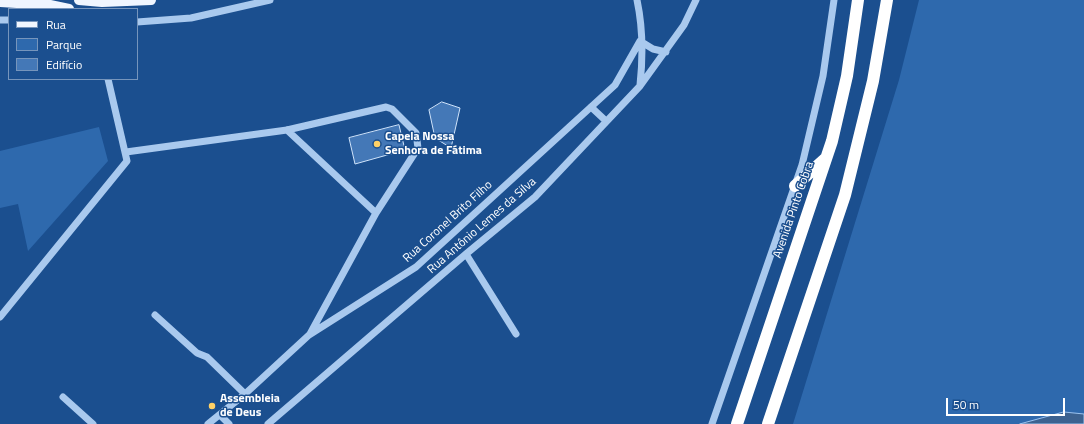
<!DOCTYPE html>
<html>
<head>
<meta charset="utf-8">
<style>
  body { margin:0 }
  #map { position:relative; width:1084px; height:424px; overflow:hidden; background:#1b4f8f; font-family:"Titillium Web",sans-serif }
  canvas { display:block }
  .legend { position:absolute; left:8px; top:8px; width:130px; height:72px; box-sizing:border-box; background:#1b4f8f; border:1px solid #7695bc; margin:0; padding:5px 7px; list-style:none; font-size:12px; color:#fff }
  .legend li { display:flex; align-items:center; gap:8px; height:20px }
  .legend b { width:20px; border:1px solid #7695bc }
  .scale { position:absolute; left:946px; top:398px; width:119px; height:18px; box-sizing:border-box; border:2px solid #fff; border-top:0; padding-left:5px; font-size:12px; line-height:14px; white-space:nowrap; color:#fff; -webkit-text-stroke:3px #1b4f8f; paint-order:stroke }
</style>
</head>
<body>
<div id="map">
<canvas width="1084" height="424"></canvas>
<ul class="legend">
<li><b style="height:5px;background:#f0f6ff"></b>Rua</li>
<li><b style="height:11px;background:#2e69ad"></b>Parque</li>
<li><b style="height:11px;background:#4478b7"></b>Edifício</li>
</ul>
<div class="scale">50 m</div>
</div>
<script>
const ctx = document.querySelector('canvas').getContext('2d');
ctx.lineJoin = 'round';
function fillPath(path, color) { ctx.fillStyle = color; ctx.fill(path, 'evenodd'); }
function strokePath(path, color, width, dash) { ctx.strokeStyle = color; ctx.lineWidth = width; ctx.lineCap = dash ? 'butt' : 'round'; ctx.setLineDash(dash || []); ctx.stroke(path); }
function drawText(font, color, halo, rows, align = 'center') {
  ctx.font = font + ' "Titillium Web",sans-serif'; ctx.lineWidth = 3; ctx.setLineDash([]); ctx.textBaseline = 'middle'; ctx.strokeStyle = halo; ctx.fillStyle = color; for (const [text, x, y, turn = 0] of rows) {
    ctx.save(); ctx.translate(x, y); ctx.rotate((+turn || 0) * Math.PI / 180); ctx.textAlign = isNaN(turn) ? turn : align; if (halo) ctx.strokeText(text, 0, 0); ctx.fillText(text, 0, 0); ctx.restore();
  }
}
const green = new Path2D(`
  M919,0H1084V414L1064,412L1020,424H793L899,80Z
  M99,127L108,161L28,251L18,204L0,208V151Z`);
const water = new Path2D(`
  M1064,412L1084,414V424H1020Z`);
const building = new Path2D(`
  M442,102L460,108L451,148L435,138L429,110Z
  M399,125L405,150L355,164L349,138Z`);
const minor = new Path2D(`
  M637,0C643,28 643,57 640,85
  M0,20H9
  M137,22L191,18L270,0
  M640,41L653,49L666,52
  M591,107L606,121
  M287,130L376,213
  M126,152L287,130L386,107L392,109L416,133L418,148L376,213L310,334
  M466,254L516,334
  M155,315L197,353L207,357L245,394
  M0,317L127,161L108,79
  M63,397L93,424
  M220,415L229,424
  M208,424L245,394L309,335L416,267L615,85L640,41
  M268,424L466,254L535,197L640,86L684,25L696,0
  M712,424L802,165L823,76L834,0`);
const major = new Path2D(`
  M79,0L102,2L151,0
  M0,2L50,5L69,9`);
const highway = new Path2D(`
  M795,186L825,159
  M737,424L832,141L847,76L858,0
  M768,424L845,195L873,81L887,0`);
const markers = [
  [377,144,4,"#ffd166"],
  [212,406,4,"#ffd166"]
];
const poiNames = [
  ["Capela Nossa",385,137],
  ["Senhora de Fátima",385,151],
  ["Assembleia",220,399],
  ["de Deus",220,413]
];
const streetNames = [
  ["Avenida Pinto Cobra",794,210,-71],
  ["Rua Coronel Brito Filho",448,222,-42],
  ["Rua Antônio Lemes da Silva",482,226,-41]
];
fillPath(green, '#2e69ad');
fillPath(water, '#3c6290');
strokePath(water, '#9cc4f0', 1);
fillPath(building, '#4478b7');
strokePath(building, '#cfe3fa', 1);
strokePath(minor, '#a9c9ee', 7);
strokePath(major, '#f0f6ff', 10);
strokePath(highway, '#fff', 12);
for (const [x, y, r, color] of markers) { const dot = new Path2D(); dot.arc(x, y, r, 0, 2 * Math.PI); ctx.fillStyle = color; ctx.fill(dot); strokePath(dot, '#1b4f8f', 1.5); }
drawText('bold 12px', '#fff', '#1b4f8f', poiNames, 'left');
drawText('12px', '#fff', '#1b4f8f', streetNames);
</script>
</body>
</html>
